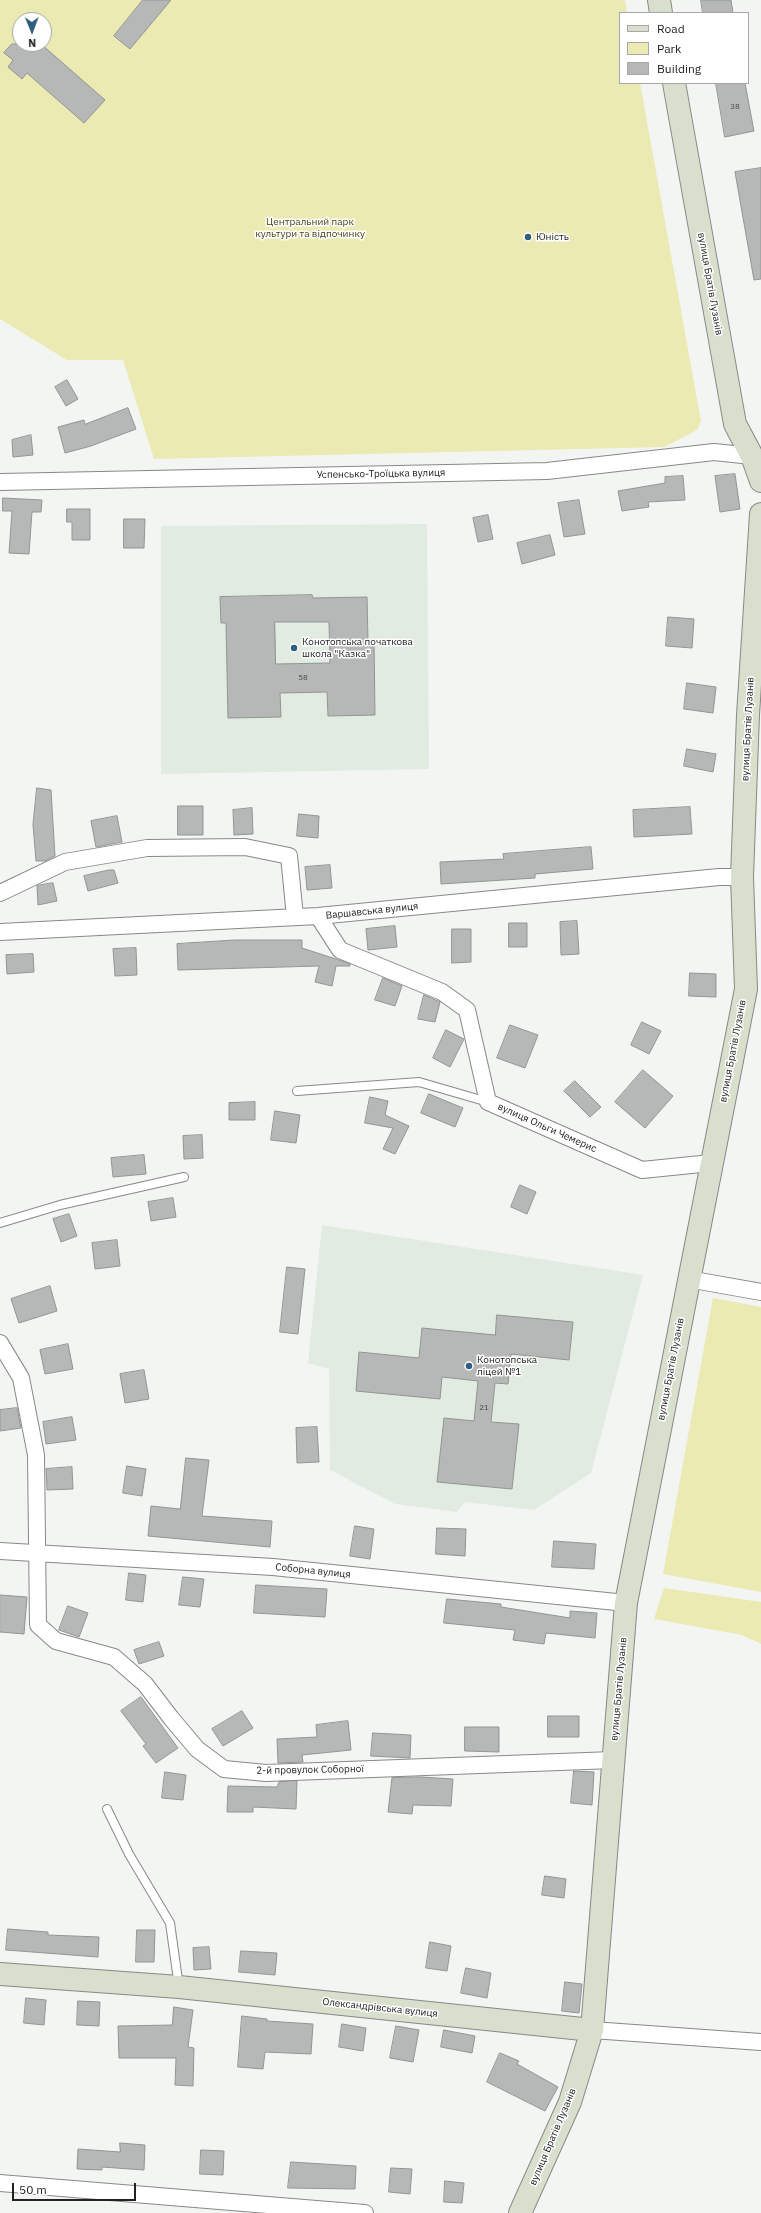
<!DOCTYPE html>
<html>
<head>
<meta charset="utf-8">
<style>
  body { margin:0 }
  #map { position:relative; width:761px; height:2213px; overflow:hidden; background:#f2f5f2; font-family:"IBM Plex Sans",sans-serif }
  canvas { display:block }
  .legend { position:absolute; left:619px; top:12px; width:130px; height:72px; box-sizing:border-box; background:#fff; border:1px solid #a6a7a6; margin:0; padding:5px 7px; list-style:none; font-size:12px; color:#212221 }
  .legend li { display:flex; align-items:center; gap:8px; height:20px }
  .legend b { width:20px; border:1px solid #a6a7a6 }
  .north { position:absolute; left:12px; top:12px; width:40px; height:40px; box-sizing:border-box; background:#fff; border:1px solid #a6a7a6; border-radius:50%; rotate:179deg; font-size:11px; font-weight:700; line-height:16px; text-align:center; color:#212221 }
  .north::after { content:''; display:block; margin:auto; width:14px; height:18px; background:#2e607d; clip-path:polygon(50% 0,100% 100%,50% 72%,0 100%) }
  .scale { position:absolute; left:12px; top:2183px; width:124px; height:18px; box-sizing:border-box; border:2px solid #212221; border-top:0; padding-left:5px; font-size:12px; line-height:14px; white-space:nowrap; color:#212221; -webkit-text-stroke:3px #fff; paint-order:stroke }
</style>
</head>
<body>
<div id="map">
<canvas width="761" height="2213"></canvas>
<ul class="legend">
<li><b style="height:5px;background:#d8dfcc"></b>Road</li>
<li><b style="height:11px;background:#ebeab3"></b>Park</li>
<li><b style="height:11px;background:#b5b8b7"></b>Building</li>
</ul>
<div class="north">N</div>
<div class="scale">50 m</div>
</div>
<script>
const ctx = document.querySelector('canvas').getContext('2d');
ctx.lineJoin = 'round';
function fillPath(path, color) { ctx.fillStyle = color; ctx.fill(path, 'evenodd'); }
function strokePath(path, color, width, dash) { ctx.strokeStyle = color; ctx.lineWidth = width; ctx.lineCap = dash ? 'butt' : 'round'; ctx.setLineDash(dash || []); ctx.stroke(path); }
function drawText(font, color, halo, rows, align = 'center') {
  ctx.font = font + ' "IBM Plex Sans",sans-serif'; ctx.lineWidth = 3; ctx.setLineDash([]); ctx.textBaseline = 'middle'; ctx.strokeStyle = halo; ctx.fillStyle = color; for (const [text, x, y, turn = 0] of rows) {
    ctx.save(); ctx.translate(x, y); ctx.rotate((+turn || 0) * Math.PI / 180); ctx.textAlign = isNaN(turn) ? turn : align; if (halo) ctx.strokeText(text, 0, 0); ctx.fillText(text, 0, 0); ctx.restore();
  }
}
const built = new Path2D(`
  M427,524L429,769L161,774V526Z
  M322,1225L643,1275L591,1473L534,1510L465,1502L457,1512L395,1504L330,1470L329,1369L308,1363Z`);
const green = new Path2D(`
  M0,0H625L627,13H620V83H640L701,421L697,430L664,447L154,459L123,360H67L0,319ZM20,20H44V44H20Z
  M713,1298L761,1307V1592L663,1574Z
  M664,1588L761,1602V1644L742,1635L654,1619Z`);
const building = new Path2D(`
  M143,0H171L130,49L114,36Z
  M701,0H731L733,13H703Z
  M12,44H41L105,100L84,123L27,73L22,79L8,67L13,60L4,53Z
  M716,83H745L754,131L725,137Z
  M761,168V279L754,280L735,172Z
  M67,380L78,399L66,406L55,387Z
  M128,408L136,429L91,446L65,453L58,427L84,420L85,424Z
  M31,435L33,455L13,457L12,440Z
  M735,474L740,509L720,512L715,476Z
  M683,476L685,500L648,502L649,507L622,511L618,491L665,483V477Z
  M3,498L42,500L41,512H32L29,554L9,553L12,511H3Z
  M579,500L585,534L564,537L558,503Z
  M67,509H90V540H72V522H67Z
  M488,515L493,539L478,542L473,518Z
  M124,519H145L144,548H124Z
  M550,535L555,555L522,564L517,543Z
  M312,595L313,598L367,597L368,640H374L375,715L328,716L327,692L280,693L281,717L228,718L226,623H221L220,597ZM275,622H329L330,663L276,664Z
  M668,617L694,619L692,648L666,646Z
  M687,683L716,687L713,713L684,709Z
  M687,749L716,754L713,772L684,766Z
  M37,788L51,790L55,856L45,861H36L33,825Z
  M178,806H203V835H178Z
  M690,807L692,834L634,837L633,810Z
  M252,808L253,834L234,835L233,810Z
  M299,814L319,816L318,838L297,836Z
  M117,816L122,842L96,847L91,821Z
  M591,847L593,869L535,874V878L441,884L440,862L504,859L503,854Z
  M330,865L332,888L307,890L305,867Z
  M109,870H114L118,883L88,891L84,876Z
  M53,883L57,901L38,905L37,886Z
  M577,921L579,954L561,955L560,922Z
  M509,923H527V947H509Z
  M395,926L397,947L368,950L366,929Z
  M452,929H471V962L452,963Z
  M235,940H302V948L345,962L350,964V966H336L332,986L315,982L319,966L178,970L177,944Z
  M136,948L137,975L115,976L113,949Z
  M33,954L34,972L7,974L6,955Z
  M690,973L716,974V997L689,996Z
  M383,978L402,986L395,1006L375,1000Z
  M424,995L440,1002L435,1022L418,1019Z
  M642,1022L661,1031L649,1054L631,1045Z
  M510,1025L538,1035L525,1068L497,1058Z
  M446,1030L464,1039L450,1067L433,1058Z
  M643,1070L673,1096L645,1128L615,1102Z
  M575,1081L601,1107L590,1117L564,1091Z
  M429,1094L463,1108L455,1127L421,1113Z
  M370,1097L388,1101L385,1115L409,1126L395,1154L383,1149L393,1128L365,1123Z
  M255,1102V1120H229V1103Z
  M275,1111L300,1115L296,1143L271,1140Z
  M202,1135L203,1158L184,1159L183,1136Z
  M144,1155L146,1174L113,1177L111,1158Z
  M520,1185L536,1192L527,1214L511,1207Z
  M173,1198L176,1217L151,1221L148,1202Z
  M69,1214L77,1236L61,1242L53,1219Z
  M117,1240L120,1266L95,1269L92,1243Z
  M287,1267L305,1269L298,1334L280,1332Z
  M50,1286L57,1311L19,1323L11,1299Z
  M497,1315L573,1322L569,1360L511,1354L508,1384L495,1383L491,1422L519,1424L512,1489L437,1482L444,1418L474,1421L478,1381L442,1377L440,1399L356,1391L359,1352L419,1358L422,1328L495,1335Z
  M68,1344L73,1369L45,1374L40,1350Z
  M144,1370L149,1399L125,1403L120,1374Z
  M17,1408L21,1428L0,1431V1410Z
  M72,1417L76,1440L46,1444L43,1422Z
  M317,1427L319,1462L297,1463L296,1428Z
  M186,1458L209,1460L202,1516L272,1521L270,1547L148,1536L151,1506L180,1509Z
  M127,1466L146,1469L142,1496L123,1493Z
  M72,1467L73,1489L47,1490L46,1469Z
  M355,1526L374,1529L370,1559L350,1556Z
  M437,1528L466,1529L465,1556L436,1554Z
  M554,1541L596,1544L594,1569L552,1567Z
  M129,1573L146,1575L143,1602L126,1600Z
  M183,1577L204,1579L200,1607L179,1605Z
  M256,1585L327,1589L325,1617L254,1613Z
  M0,1595L27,1597L24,1634L0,1632Z
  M447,1599L501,1604V1607L570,1618V1611L597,1613L595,1638L546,1633L544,1644L513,1640L515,1630L444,1623Z
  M68,1606L88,1613L79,1637L59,1630Z
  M159,1642L164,1656L139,1664L134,1650Z
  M141,1697L178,1748L156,1763L143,1746L146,1744L121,1711Z
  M242,1711L253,1728L223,1746L212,1729Z
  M548,1716H579V1737H548Z
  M348,1721L351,1750L302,1755L303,1762L278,1763L277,1739L317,1737L316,1725Z
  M465,1727H499V1752L465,1751Z
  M373,1733L411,1735L410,1758L371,1756Z
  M574,1771L594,1772L592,1805L571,1803Z
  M165,1772L186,1775L183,1800L162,1798Z
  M421,1777L453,1779L451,1806L413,1805L412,1814L388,1812L392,1778Z
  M297,1781L296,1809L253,1807V1812H227L228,1786L277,1787L279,1782Z
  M545,1876L566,1879L564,1898L542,1895Z
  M8,1929L48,1932V1935L99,1937L98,1957L6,1950Z
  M137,1930H155L154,1962H136Z
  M430,1942L451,1946L447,1971L426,1968Z
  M209,1947L211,1969L194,1970L193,1948Z
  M241,1951L277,1953L275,1975L239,1972Z
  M466,1968L491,1973L487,1998L461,1993Z
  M565,1982L582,1984L579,2013L562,2011Z
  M26,1998L46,2000L44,2025L24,2023Z
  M78,2001L100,2002L99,2026L77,2025Z
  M174,2007L193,2010L188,2047L194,2048L193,2086L175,2085L176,2058H119L118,2026L172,2025Z
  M242,2016L267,2019V2021L313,2024L311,2054L265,2052L263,2069L238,2067Z
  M342,2024L366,2028L363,2051L339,2047Z
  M396,2026L419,2030L413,2062L390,2058Z
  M444,2030L475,2036L472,2053L441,2047Z
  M500,2053L519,2061L517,2064L558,2087L545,2111L487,2082Z
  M120,2143L145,2145L144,2170L102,2167V2170L77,2169L78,2149L120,2152Z
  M201,2150L224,2151L223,2175L200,2174Z
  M291,2162L356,2166L355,2189L288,2188Z
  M391,2168L412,2169L410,2194L389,2192Z
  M445,2181L464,2183L462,2203L444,2202Z`);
const lane = new Path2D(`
  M297,1091L419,1082L488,1102
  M0,1223L60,1205L184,1177
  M107,1809L129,1854L170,1923L179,1987`);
const street = new Path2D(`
  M0,482L547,471L714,452L752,456
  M0,893L65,862L147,848L245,847L289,856L295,917
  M318,916L340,950L442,992L467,1010L488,1102L642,1170L711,1163
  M0,932L318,916L719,877H742
  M688,1279L761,1292
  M0,1343L21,1378L36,1455L38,1625L56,1641L114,1657L145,1684L171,1718L197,1749L224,1769L266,1773L613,1760
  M0,1551L273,1567L626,1603
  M592,2030L761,2042
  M0,2183L365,2213`);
const secondary = new Path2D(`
  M659,0L661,13
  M674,83L735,424L752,456L761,481
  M0,1974L179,1987L592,2030
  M520,2213L570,2102L592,2030L626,1603L746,989L742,877L748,715L761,514`);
const markers = [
  [528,237,4,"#2e607d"],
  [294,648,4,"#2e607d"],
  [469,1366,4,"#2e607d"]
];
const numberNames = [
  ["38",735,107],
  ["58",303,678],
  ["21",484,1408]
];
const parkNames = [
  ["Центральний парк",310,222],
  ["культури та відпочинку",310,234]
];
const poiNames = [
  ["Юність",536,237],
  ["Конотопська початкова",302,642],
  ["школа \"Казка\"",302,654],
  ["Конотопська",477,1360],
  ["ліцей №1",477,1372]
];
const streetNames = [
  ["вулиця Братів Лузанів",710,284,80],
  ["Успенсько-Троїцька вулиця",381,474,-1],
  ["вулиця Братів Лузанів",748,729,-87],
  ["Варшавська вулиця",372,911,-6],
  ["вулиця Братів Лузанів",733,1051,-79],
  ["вулиця Ольги Чемерис",547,1128,24],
  ["вулиця Братів Лузанів",671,1369,-79],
  ["Соборна вулиця",313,1571,6],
  ["вулиця Братів Лузанів",619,1689,-85],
  ["2-й провулок Соборної",310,1770,-1],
  ["Олександрівська вулиця",380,2008,6],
  ["вулиця Братів Лузанів",553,2137,-67]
];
fillPath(built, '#e2ebe2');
fillPath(green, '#ebeab3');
fillPath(building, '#b5b8b7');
strokePath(building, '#929593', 1);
strokePath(lane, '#878987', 10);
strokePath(street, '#878987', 18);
strokePath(secondary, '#878987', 24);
strokePath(lane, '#fff', 8);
strokePath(street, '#fff', 16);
strokePath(secondary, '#d8dfcc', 22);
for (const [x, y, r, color] of markers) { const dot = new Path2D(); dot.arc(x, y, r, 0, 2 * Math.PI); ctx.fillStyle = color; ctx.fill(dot); strokePath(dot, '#fff', 1.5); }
drawText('8px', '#464846', null, numberNames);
drawText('10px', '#45441c', '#fff', parkNames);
drawText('10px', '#212221', '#fff', poiNames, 'left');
drawText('10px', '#212221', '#fff', streetNames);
</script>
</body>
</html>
